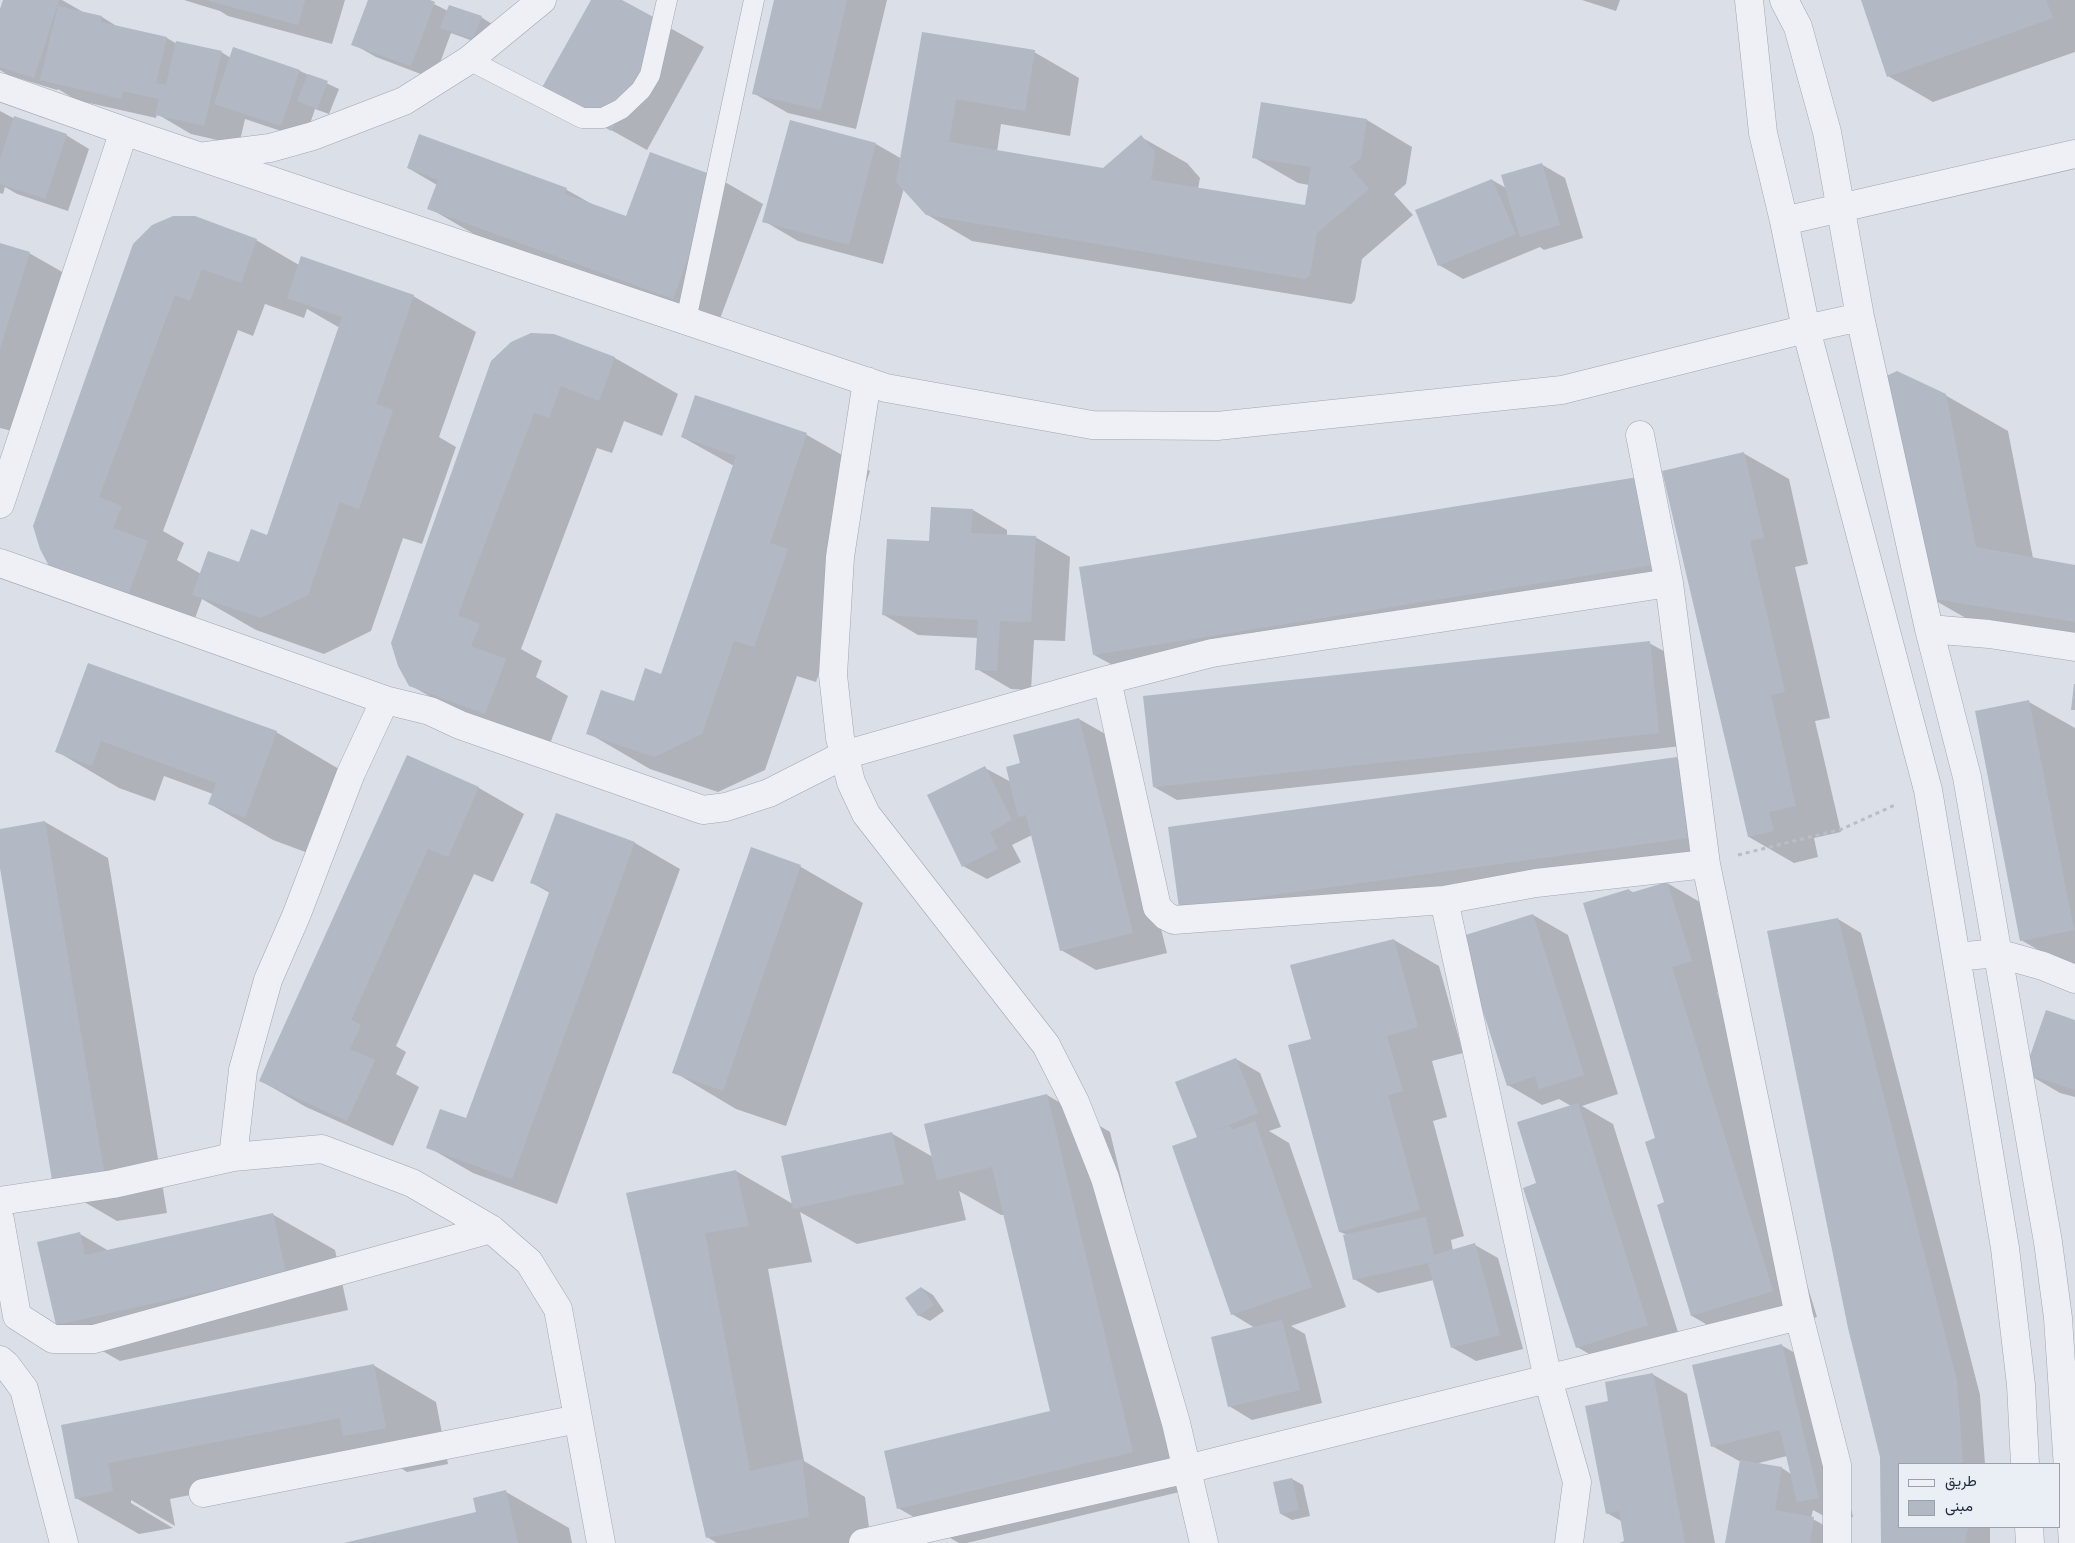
<!DOCTYPE html>
<html>
<head>
<meta charset="utf-8">
<style>
  body { margin:0 }
  #map { position:relative; width:2075px; height:1543px; overflow:hidden; background:#dbdfe7; font-family:"Alegreya Sans",Vazirmatn,sans-serif }
  canvas { display:block }
  .legend { position:absolute; left:1898px; top:1463px; width:162px; height:65px; box-sizing:border-box; background:#eaeef5; border:1px solid #9ba1ac; margin:0; padding:6px 9px; list-style:none; font-size:15px; color:#242d3e }
  .legend li { display:flex; align-items:center; gap:10px; height:25px }
  .legend b { width:25px; border:1px solid #9ba1ac }
</style>
</head>
<body>
<div id="map">
<canvas width="2075" height="1543"></canvas>
<ul class="legend">
<li><b style="height:6px;background:#eef0f5"></b>طريق</li>
<li><b style="height:14px;background:#b2b8c4"></b>مبنى</li>
</ul>
</div>
<script>
const ctx = document.querySelector('canvas').getContext('2d');
ctx.lineJoin = 'round';
function fillPath(path, color) { ctx.fillStyle = color; ctx.fill(path, 'evenodd'); }
function strokePath(path, color, width, dash) { ctx.strokeStyle = color; ctx.lineWidth = width; ctx.lineCap = dash ? 'butt' : 'round'; ctx.setLineDash(dash || []); ctx.stroke(path); }
const shadow = new Path2D(`
  M4,0H62L83,12L102,17L118,27L167,38L177,44L221,52L231,58L300,71L339,89L329,114L315,109L305,139L245,119L239,145L191,134L157,114L156,118L76,100L58,89L57,90L8,75L0,70V13Z
  M184,0H345L332,44L228,16L220,11Z
  M369,0H426L448,11L481,17L492,24L484,45L451,33L434,79L376,57L353,44Z
  M593,0H620L704,47L647,150L577,111Z
  M776,0H887L856,129L788,113L753,93Z
  M1582,0H1620L1616,11Z
  M1862,0H2075V52L1933,102L1888,76Z
  M923,33L1034,52L1079,78L1070,136L1001,124L997,152L1103,169L1141,137L1187,163L1200,178L1198,189L1306,207L1309,185L1298,183L1253,157L1262,104L1367,120L1412,147L1406,184L1394,194L1413,215L1362,259L1355,300L1351,304L972,241L926,214L904,188L883,264L798,241L764,221L791,121L876,144L902,159Z
  M0,111L15,119L66,135L89,149L68,211L17,194L5,187L3,194L0,193Z
  M420,135L567,190L597,207L626,218L718,178L763,204L718,324L474,234L429,208L437,185L408,168Z
  M1541,164L1565,178L1583,238L1544,250L1540,247L1463,279L1439,265L1492,180L1506,188Z
  M256,240L299,265L413,296L476,332L439,437L456,447L422,544L403,538L371,631L324,654L256,630L202,599L190,632L51,567L134,245ZM265,304L304,318L307,309L340,328L268,537L240,564L201,574L177,560L184,543L163,531L238,330L253,336Z
  M0,244L29,253L64,273L16,432L0,428Z
  M554,335L615,358L678,394L662,436L624,421L612,453L597,448L521,649L542,661L536,677L568,696L548,749L473,721L410,685Z
  M1945,395L2008,431L2033,558L2075,566V647L1992,633L1929,597Z
  M696,396L807,435L870,471L833,577L850,586L816,682L797,676L765,770L718,792L650,769L588,733L635,703L662,675L734,466L682,437Z
  M1743,453L1789,479L1808,564L1795,567L1830,718L1815,721L1841,832L1814,838L1818,857L1794,863L1749,837Z
  M1638,478L1675,578L1118,668L1094,655Z
  M973,510L1007,530V536L1035,537L1070,557L1065,641L1034,640L1031,690L1011,689L977,669L978,638L918,635L884,615L930,543Z
  M1649,643L1673,656L1682,746L1177,800L1154,787Z
  M89,664L276,732L339,769L308,853L273,840L210,804L213,794L164,776L155,801L119,788L56,751Z
  M2029,702L2075,728V971L2021,940Z
  M1079,719L1114,739L1167,953L1096,970L1061,950L1032,835L1012,845L1021,862L987,879L963,866L985,768L1011,782L1022,764Z
  M407,757L479,788L524,814L493,882L474,874L396,1046L406,1052L396,1074L419,1087L393,1146L306,1107L261,1081Z
  M1677,759L1701,772L1711,851L1204,921L1180,907Z
  M557,814L635,843L680,869L557,1204L473,1173L428,1147L467,1120L550,893L532,883Z
  M45,822L108,858L167,1213L117,1221L55,1185L0,860V830Z
  M751,849L801,867L863,903L786,1126L736,1109L674,1072Z
  M1667,883L1712,909L1737,987L1717,992L1817,1317L1737,1342L1692,1316L1665,1203L1629,890L1634,893Z
  M1533,915L1568,935L1618,1094L1582,1106L1613,1124L1682,1345L1612,1367L1577,1347L1538,1184L1571,1106L1559,1099L1542,1105L1508,1085Z
  M1838,919L1861,933L1980,1395L1985,1464H1899V1527H1990V1543H1882L1881,1457Z
  M1394,940L1439,966L1463,1053L1432,1061L1447,1117L1433,1121L1464,1236L1451,1240L1453,1251L1475,1245L1498,1258L1523,1349L1476,1361L1453,1348L1434,1280L1378,1293L1354,1279L1347,1235L1340,1232L1312,1040Z
  M2075,1020V1097L2060,1093L2026,1073Z
  M1236,1059L1260,1073L1281,1127L1269,1131L1289,1143L1346,1307L1291,1326L1305,1334L1322,1403L1252,1420L1229,1406L1255,1328L1232,1314L1199,1138Z
  M1047,1095L1110,1132L1196,1488L967,1543H959L898,1508L1052,1412L1004,1215H1001L959,1191L966,1220L857,1244L800,1212L812,1262L768,1269L804,1461L865,1497L871,1543H717L707,1537L628,1194L736,1171L793,1204L891,1133L933,1157Z
  M272,1214L335,1250L348,1310L120,1361L57,1325L80,1234L109,1251Z
  M922,1288L933,1295L944,1311L930,1321L918,1315Z
  M1781,1345L1816,1365L1853,1517L1833,1521L1813,1510L1811,1518L1849,1539L1848,1543H1727L1741,1462L1712,1446ZM1787,1456L1791,1474L1782,1468L1755,1464Z
  M373,1365L436,1402L448,1464L407,1472L383,1457L170,1499L175,1526L131,1500V1503L173,1528L139,1534L76,1498L62,1426Z
  M1652,1374L1687,1394L1715,1543H1621L1626,1542L1621,1521L1607,1513L1610,1402Z
  M1292,1479L1303,1485L1310,1516L1292,1520L1281,1514Z
  M506,1492L569,1528L572,1543H346L477,1513Z`);
const building = new Path2D(`
  M3,0H59L34,78L0,67V9Z
  M206,0H305L298,25Z
  M368,0H430L435,2L411,66L351,45Z
  M591,0H622L670,26L611,131L540,91Z
  M774,0H847L821,110L752,94Z
  M1861,0H2046L2053,18L1887,77Z
  M449,5L482,16L473,39L440,28Z
  M58,6L102,16L101,22L167,37L156,83L166,85L176,41L222,51L204,126L155,115L159,99L123,91L121,99L40,80Z
  M922,32L1035,50L1025,111L956,99L949,142L1103,168L1141,135L1155,152L1151,180L1305,205L1311,167L1252,158L1261,102L1367,119L1361,158L1350,167L1369,189L1317,233L1310,275L1305,279L926,215L896,182Z
  M233,47L300,70L281,126L214,104Z
  M308,74L328,81L317,109L297,101Z
  M14,116L67,134L45,199L0,184V159Z
  M790,120L876,143L849,245L762,222Z
  M419,134L567,188L565,194L626,216L650,152L718,177L673,299L427,209L438,180L407,168Z
  M1542,163L1560,225L1520,237L1501,175Z
  M1492,179L1516,234L1438,266L1415,210Z
  M173,216H195L257,239L241,283L202,269L190,301L175,295L99,497L122,506L113,528L148,541L127,597L50,568L40,549L33,526L133,244L152,225Z
  M0,243L30,252L0,349Z
  M301,256L414,295L376,404L393,410L359,509L340,502L308,595L261,618L192,595L208,551L239,562L251,529L267,535L342,317L287,298Z
  M531,333L554,334L615,357L599,401L561,386L549,418L534,413L458,615L480,624L471,646L506,659L485,714L409,686L398,666L391,643L491,361L511,342Z
  M1897,371L1946,394L1976,547L2075,565V622L1928,598L1882,378Z
  M695,395L807,433L770,543L788,549L754,647L734,641L702,734L654,757L586,734L601,690L634,701L645,668L661,674L736,456L681,437Z
  M1744,452L1764,538L1750,541L1785,692L1771,695L1796,806L1769,812L1774,831L1748,837L1662,471Z
  M1638,477L1652,565L1093,655L1079,567Z
  M931,507L973,509L971,533L1036,536L1031,622L1000,621L997,671L975,670L978,620L882,615L887,539L929,541Z
  M1650,641L1659,733L1153,787L1143,696Z
  M88,663L277,731L245,818L208,804L216,783L101,741L92,766L55,752Z
  M2074,684H2075V710H2071Z
  M2029,700L2074,930L2020,941L1975,711Z
  M1079,718L1133,933L1060,951L1026,815L1018,817L1006,767L1020,763L1013,735Z
  M407,755L479,787L448,857L428,849L351,1020L361,1025L350,1049L375,1060L347,1121L259,1081Z
  M1677,757L1688,838L1179,908L1168,827Z
  M985,766L1012,820L990,832L998,849L962,867L927,795Z
  M556,813L635,842L512,1179L426,1148L440,1109L466,1118L550,890L530,883Z
  M45,821L105,1177L53,1186L0,868V829Z
  M751,847L801,865L723,1091L672,1073Z
  M1667,882L1692,961L1672,967L1773,1291L1691,1316L1657,1205L1664,1202L1645,1142L1655,1138L1583,903L1629,889L1630,893Z
  M1533,914L1584,1075L1539,1089L1535,1076L1507,1086L1459,937Z
  M1838,918L1957,1381L1963,1464H1899V1527H1968L1965,1543H1881L1880,1457L1848,1328L1767,931Z
  M1394,939L1418,1027L1387,1036L1403,1091L1388,1095L1420,1210L1339,1232L1288,1045L1311,1039L1290,965Z
  M2046,1010L2075,1020V1090L2024,1073Z
  M1236,1058L1258,1113L1212,1132L1230,1126L1232,1130L1255,1121L1312,1287L1231,1315L1172,1146L1197,1137L1175,1082Z
  M1047,1094L1133,1452L897,1509L884,1451L1050,1411L992,1167L937,1180L924,1124Z
  M1578,1103L1648,1325L1576,1348L1523,1188L1536,1183L1517,1122Z
  M892,1132L904,1184L793,1209L781,1156Z
  M736,1170L749,1226L705,1233L750,1471L802,1459L809,1517L706,1538L626,1193Z
  M273,1213L286,1274L56,1325L37,1242L80,1232L85,1255Z
  M1426,1217L1434,1255L1475,1243L1500,1335L1451,1348L1428,1263L1353,1280L1343,1235Z
  M921,1287L934,1305L918,1316L905,1298Z
  M1282,1320L1300,1390L1228,1407L1211,1337Z
  M1782,1344L1819,1498L1797,1502L1780,1430L1711,1447L1692,1365Z
  M374,1364L386,1428L343,1436L340,1418L108,1463L113,1491L75,1499L61,1425Z
  M1653,1373L1685,1543H1619L1624,1541L1619,1511L1606,1514L1585,1406L1608,1401L1605,1382Z
  M1740,1460L1782,1467L1775,1510L1814,1517L1810,1543H1725Z
  M1292,1478L1299,1510L1280,1514L1273,1482Z
  M506,1490L518,1543H344L476,1512L473,1498Z`);
const path = new Path2D(`
  M1738,855L1842,829L1895,805`);
const lane = new Path2D(`
  M469,60L582,118H603L621,109L641,90L650,75L667,0
  M686,320L754,0`);
const street = new Path2D(`
  M1749,0L1763,133L1784,221L1806,329L1928,790L2005,1248L2021,1385L2025,1464
  M1784,0L1798,27L1827,132L1860,317L1929,629L1967,777L2048,1242L2058,1318L2073,1543
  M0,87L124,131L886,388L1092,425L1217,426L1562,390L1806,329L1860,317
  M206,156L270,148L313,136L404,101L469,60L542,0
  M1784,221L2075,154
  M867,381L840,557L833,675L840,738L851,782L866,814L1046,1045L1075,1102L1105,1178L1176,1423L1204,1543
  M1640,435L1669,583L1706,864L1799,1316L1837,1465V1543
  M0,504L124,131
  M0,563L385,700L430,711L460,725L703,810L726,807L769,793L844,755L1107,680L1212,653L1669,583
  M1929,629L1989,634L2075,647
  M1107,680L1157,907L1166,916L1174,920L1444,900L1536,883L1706,864
  M1444,900L1548,1379L1577,1482L1569,1543
  M1956,957L1997,953L2043,966L2075,979
  M233,1157L243,1070L268,980L296,916L351,773L385,700
  M0,1201L113,1184L233,1157L322,1149L412,1183L491,1229L529,1262L558,1309L601,1543
  M0,1220L17,1316L53,1339H94L491,1229
  M0,1360L6,1365L24,1389L64,1543
  M203,1493L578,1419
  M2029,1527L2030,1543
  M863,1543L1187,1469L1799,1316`);
fillPath(shadow, '#0003');
fillPath(building, '#b2b8c4');
strokePath(lane, '#a0a6b1', 21);
strokePath(street, '#a0a6b1', 29);
strokePath(path, '#b9bdc5', 3, [4, 4]);
strokePath(lane, '#eef0f5', 20);
strokePath(street, '#eef0f5', 28);
</script>
</body>
</html>
